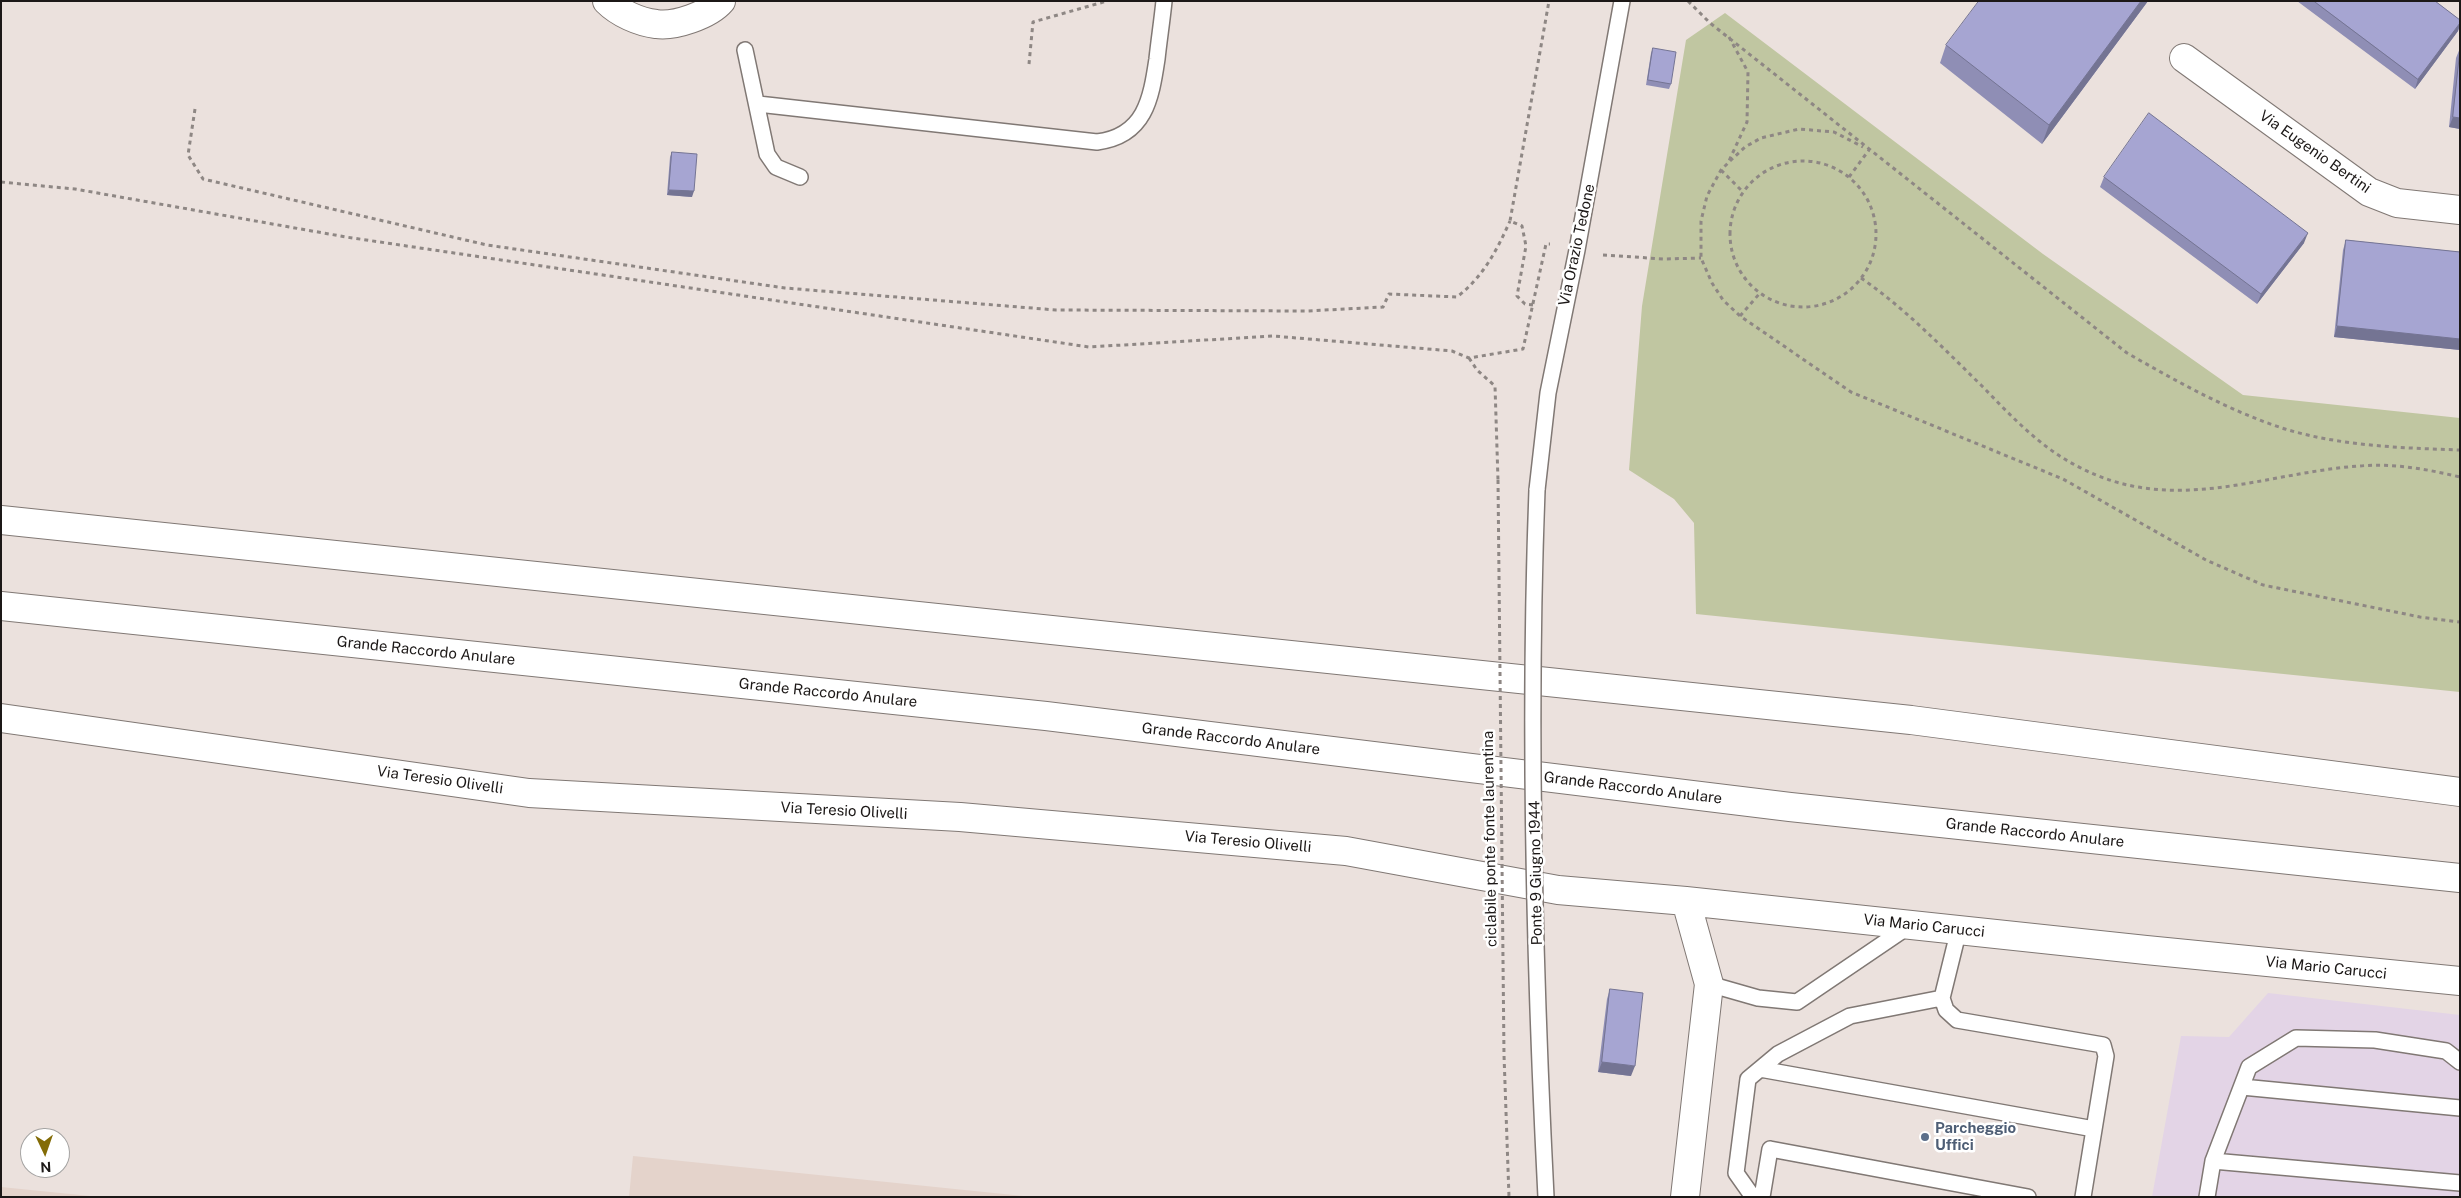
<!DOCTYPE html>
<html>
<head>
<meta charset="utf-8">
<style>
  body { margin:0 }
  #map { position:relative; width:2461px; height:1198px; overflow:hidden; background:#ebe1dd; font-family:"Public Sans",sans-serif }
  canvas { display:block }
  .frame { position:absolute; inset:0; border:2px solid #1c1817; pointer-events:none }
  .north { position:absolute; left:20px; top:1128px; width:50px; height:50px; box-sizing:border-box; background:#fff; border:1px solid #a4a3a2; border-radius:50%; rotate:177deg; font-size:14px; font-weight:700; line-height:20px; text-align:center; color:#1c1817 }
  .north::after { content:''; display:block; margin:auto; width:18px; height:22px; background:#836c07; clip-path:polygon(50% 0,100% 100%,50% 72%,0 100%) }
</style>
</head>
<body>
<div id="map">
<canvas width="2461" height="1198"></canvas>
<div class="frame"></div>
<div class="north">N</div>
</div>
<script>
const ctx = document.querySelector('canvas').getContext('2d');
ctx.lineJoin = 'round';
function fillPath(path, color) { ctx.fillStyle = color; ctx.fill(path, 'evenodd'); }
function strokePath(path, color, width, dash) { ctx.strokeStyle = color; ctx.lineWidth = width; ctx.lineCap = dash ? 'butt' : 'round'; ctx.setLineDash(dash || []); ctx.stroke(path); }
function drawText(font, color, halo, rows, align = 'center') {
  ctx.font = font + ' "Public Sans",sans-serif'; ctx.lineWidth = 5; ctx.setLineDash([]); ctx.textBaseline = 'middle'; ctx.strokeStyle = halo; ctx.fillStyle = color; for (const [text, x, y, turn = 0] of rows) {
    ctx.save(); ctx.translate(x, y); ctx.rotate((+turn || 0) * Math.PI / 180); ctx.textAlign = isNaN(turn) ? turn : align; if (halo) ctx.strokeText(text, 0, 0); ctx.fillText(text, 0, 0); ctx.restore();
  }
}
const commercial = new Path2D(`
  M2268,993L2460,1015V1197H2152L2181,1036L2229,1037Z`);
const built = new Path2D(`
  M633,1156L1033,1197H629Z
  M1,1187L100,1197H1Z`);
const green = new Path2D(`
  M1725,13L2043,254L2243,395L2460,418V692L1696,614L1694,523L1674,499L1629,470L1642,306L1686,40Z`);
const path = new Path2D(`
  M1688,1L1710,23L2127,353C2178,382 2229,411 2285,429C2341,446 2402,448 2460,450
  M1729,37L1748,72L1747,122L1728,163L1721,170L1707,196L1701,221V258L1712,283L1723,300L1740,316L1851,392L2063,479L2206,560L2263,585L2420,617L2460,622
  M1029,64L1033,22L1107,1
  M195,109L188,155L203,179L487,245L785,288L1056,310L1307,311L1383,307L1389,294L1457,297C1483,277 1497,250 1510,221
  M1730 234a73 73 0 1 1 146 0a73 73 0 1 1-146 0Z
  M1730,161L1745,147L1761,138L1799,129L1834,132L1863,147
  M1721,170L1743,192
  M1849,177L1869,150
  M1,182L75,189L346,237L1089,347L1273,336L1452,351L1469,358L1523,349L1546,244H1550
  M1603,255L1664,259L1701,258
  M1861,278C1906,309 1943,348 1982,386C2011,416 2040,447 2077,466C2172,517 2262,473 2359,466C2394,463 2426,469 2460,477
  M1533,305L1525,304L1517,296L1526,246L1522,226L1510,221L1549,1
  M1740,316L1760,293
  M1469,358L1477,370L1495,386L1498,480`);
const lane = new Path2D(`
  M745,50L767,154L776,167L800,177
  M758,104L1097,142C1145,136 1151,99 1157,59C1159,40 1162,21 1164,1
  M1537,490L1548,393L1577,250L1622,1
  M1959,929L1942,998L1946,1010L1957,1020L2103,1045L2106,1056L2083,1197
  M1709,984L1758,998L1797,1002L1909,926
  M1760,1069L2094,1129
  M2242,1087L2460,1108
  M2213,1161L2460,1183
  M1753,1197L1736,1173L1748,1079L1778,1054L1850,1016L1942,998
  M1762,1197L1770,1149L2028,1197
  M2207,1197L2213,1161L2249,1067L2296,1038L2375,1040L2446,1051L2460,1062`);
const street = new Path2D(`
  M607,1C619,13 639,22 656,24C674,27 709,15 721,1
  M2184,58L2369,192L2397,203L2460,210
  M1,718L529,793L960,817L1346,851L1558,890L1686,901L2146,950L2460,981
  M1685,1197L1709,984L1686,901`);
const highway = new Path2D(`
  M1,520L1911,720L2460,792
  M1,606L1046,716L1790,807L2460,878`);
const pathBridge = new Path2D(`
  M1498,480L1504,1055L1509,1197`);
const laneBridge = new Path2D(`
  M1537,490C1528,725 1534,961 1546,1197`);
const wall = new Path2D(`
  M2148,1L2042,144L1940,63L1946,45Z
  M2297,1H2435L2460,20V26L2458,31L2415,89Z
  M1653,48L1671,84L1669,89L1646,85L1651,53Z
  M2460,48V129L2449,127L2456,58Z
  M672,152L692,197L667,195L670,157Z
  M2104,177L2304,243L2257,304L2100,187Z
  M2346,240L2460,252V350L2334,337L2343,250Z
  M1610,989L1631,1076L1598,1072L1607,999Z`);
const shadedWall = new Path2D(`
  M2141,1H2148L2042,144L2049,125Z
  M2460,23L2458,31L2415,89L2418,79Z
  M2453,117L2460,118V129L2449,127Z
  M669,190L694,191L692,197L667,195Z
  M2308,233L2304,243L2257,304L2261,294Z
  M2337,326L2460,339V350L2334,337Z
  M1602,1062L1635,1066L1631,1076L1598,1072Z`);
const building = new Path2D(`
  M1979,1H2141L2049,125L1946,45Z
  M2314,1H2435L2460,20V23L2418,79Z
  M1653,48L1676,52L1671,84L1648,80Z
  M2460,50V118L2453,117Z
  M2149,113L2308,233L2261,294L2104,177Z
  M672,152L697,154L694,191L669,190Z
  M2346,240L2460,252V339L2337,326Z
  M1610,989L1643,993L1635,1066L1602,1062Z`);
const markers = [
  [1925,1137,5,"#5c6f8a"]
];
const streetNames = [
  ["Via Eugenio Bertini",2315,152,35],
  ["Via Orazio Tedone",1577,245,-78],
  ["Grande Raccordo Anulare",426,651,6],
  ["Grande Raccordo Anulare",828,693,6],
  ["Grande Raccordo Anulare",1231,739,7],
  ["Via Teresio Olivelli",440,780,8],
  ["Grande Raccordo Anulare",1633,788,7],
  ["Via Teresio Olivelli",844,811,3],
  ["Grande Raccordo Anulare",2035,833,6],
  ["ciclabile ponte fonte laurentina",1490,839,-91],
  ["Via Teresio Olivelli",1248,842,5],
  ["Ponte 9 Giugno 1944",1536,873,-91],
  ["Via Mario Carucci",1924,926,6],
  ["Via Mario Carucci",2326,968,6]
];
const serviceNames = [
  ["Parcheggio",1935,1128],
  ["Uffici",1935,1145]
];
fillPath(commercial, '#e3d4e6');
fillPath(built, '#e4d3cb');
fillPath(green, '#c0c6a1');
strokePath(lane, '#807874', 18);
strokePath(street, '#807874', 30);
strokePath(highway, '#807874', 30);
strokePath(path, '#8e8784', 3, [4, 4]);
strokePath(lane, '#fff', 15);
strokePath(street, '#fff', 28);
strokePath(highway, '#fff', 28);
strokePath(laneBridge, '#807874', 18, []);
strokePath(pathBridge, '#8e8784', 3, [4, 4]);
strokePath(laneBridge, '#fff', 15);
fillPath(wall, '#8f8eb5');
fillPath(shadedWall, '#747493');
fillPath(building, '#a6a5d2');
strokePath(building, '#747493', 1);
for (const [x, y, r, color] of markers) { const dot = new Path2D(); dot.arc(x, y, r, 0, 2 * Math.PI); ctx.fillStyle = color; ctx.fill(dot); strokePath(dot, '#fff', 2); }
drawText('15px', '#1c1817', '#fff', streetNames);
drawText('bold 15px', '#4e5e75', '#fff', serviceNames, 'left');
</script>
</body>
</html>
